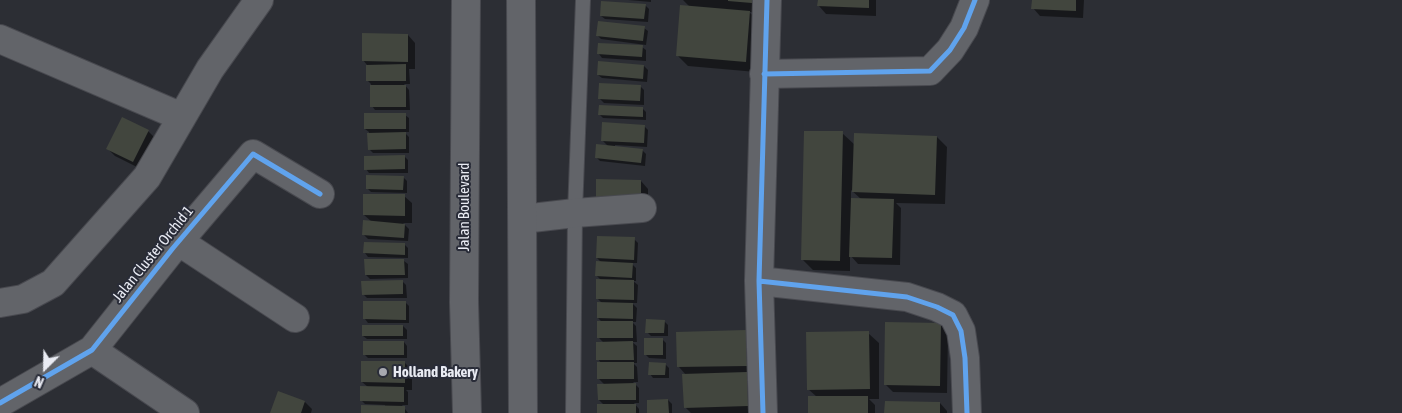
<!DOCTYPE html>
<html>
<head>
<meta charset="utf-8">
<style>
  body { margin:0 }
  #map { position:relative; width:1402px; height:413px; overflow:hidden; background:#2c2e34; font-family:"Asap Condensed",sans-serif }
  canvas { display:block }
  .north { position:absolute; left:20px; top:343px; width:50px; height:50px; -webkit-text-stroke:4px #292c38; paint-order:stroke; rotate:203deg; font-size:14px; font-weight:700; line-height:20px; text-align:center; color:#e9ebf3 }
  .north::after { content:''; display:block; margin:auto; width:18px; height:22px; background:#e9ebf3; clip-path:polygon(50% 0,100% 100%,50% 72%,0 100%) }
</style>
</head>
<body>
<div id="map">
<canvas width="1402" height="413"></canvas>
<div class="north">N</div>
</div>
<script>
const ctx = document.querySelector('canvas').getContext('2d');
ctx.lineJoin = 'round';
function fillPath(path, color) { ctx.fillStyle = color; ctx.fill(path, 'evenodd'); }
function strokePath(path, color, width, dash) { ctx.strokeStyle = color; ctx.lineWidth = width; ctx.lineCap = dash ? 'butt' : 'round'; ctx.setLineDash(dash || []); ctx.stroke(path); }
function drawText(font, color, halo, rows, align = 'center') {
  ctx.font = font + ' "Asap Condensed",sans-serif'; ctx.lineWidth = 4; ctx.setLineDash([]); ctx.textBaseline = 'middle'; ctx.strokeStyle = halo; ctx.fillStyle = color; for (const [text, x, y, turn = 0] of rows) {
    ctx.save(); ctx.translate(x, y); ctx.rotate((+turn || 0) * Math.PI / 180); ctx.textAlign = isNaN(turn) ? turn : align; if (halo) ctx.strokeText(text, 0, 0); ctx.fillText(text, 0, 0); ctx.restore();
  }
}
const shadow = new Path2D(`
  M628,0H651V2Z
  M683,0H763L762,13L749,12L760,22L756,72L688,66L678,56L690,7Z
  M819,0H876V16L826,14L819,6Z
  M1033,0H1084L1083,18L1040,16L1033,8Z
  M645,5L649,9L648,22L605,19L601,16Z
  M644,28L648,31L646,45L601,39L597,35Z
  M408,35L415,43V69H409L410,84H404L409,90L410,110H375L372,106L371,84L367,80V65L363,60Z
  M642,47L646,50V61L602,58L599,54Z
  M644,66L648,70L647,82L602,78L598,75Z
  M640,86L644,90V105L604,103L600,99Z
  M642,108L646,112V120L603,118L599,114Z
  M405,115L409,118V132H404L409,137V153H373L369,149V132L365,129Z
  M644,126L648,130L647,147L615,145V147L642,150L646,154L645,166L600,161L596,157L608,146L602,140Z
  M148,131L156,139L141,169L115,156L108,149Z
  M842,133L855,145L937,137L947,147L945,204L896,203L901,208L900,265L858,264L850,255V271L813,270L803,260ZM851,190L861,199H851Z
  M404,156L408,160V173H369L366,169Z
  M403,177L407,181V193L371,192L367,188Z
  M641,181L648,189V210L597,200Z
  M404,196L412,203V223H403L409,229L408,241L368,239L364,235L372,222L364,215Z
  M634,239L638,243L637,263H631L636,268V281H633L638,285L637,303H632L637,308L636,322H632L636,326L637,342H632L637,346V363H633L637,367L638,382H633L639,388V403H634L639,409V413H599L604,405L599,400L605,385L599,379L601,363L598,359L604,343L599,338L603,323L598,318L602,303L597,298L601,280L596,275L602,263L597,258Z
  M404,244L408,248V258L368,257L365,253Z
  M404,261L408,264V278L370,279L366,275Z
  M402,281L406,285L407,298H367L363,294Z
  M405,302L409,306V323H368L365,319Z
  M664,321L668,325V336H651L647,332Z
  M940,324L948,332L947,393L893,392L885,384Z
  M403,326L407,330V339H367L363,336Z
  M746,331L754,339V373H746L754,381L755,413H691L685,407L686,375L679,367Z
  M868,333L879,343V399H869L875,405V413H810L817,397L808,389Z
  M662,339L666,343V359L649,358L645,354Z
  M404,342L407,346V358H368L364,354Z
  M405,363L412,370V390H406L408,392V405H402L408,413H362L385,407V405L365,404L361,400L368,387L362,382Z
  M665,364L669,368V378H653L650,374Z
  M668,400L672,404V413H649Z
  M305,402L312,409L311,413H271Z
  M940,403L947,411V413H886Z`);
const building = new Path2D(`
  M728,0H752V3L728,1Z
  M818,0H869V8L817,6Z
  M1032,0H1076V11L1031,9Z
  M601,1L646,4L644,19L600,16Z
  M680,5L750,11L746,62L676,56Z
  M598,21L645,26L643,41L596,36Z
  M362,33L408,34V62L362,61Z
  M598,43L643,45L642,57L597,54Z
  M598,61L644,65L643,79L597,75Z
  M406,64V81H366V65Z
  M599,83L641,85L640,101L598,99Z
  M370,85H406V107H370Z
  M599,105L643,107V117L598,115Z
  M364,113H406V129H364Z
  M122,117L149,130L133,162L106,149Z
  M602,122L645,125L644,143L601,141Z
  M804,131H843L840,261L801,260Z
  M406,132V149L368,150L367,133Z
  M854,133L937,136L935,195L852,192Z
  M596,144L643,149L641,163L595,158Z
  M405,155V169L364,170V156Z
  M366,175L404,176L403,190L366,189Z
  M596,179L641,180V203L596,201Z
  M363,194H405V216L363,215Z
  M851,198L894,199L892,258L849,257Z
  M363,220L405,224L404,238L362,235Z
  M597,236L635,237L634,260L596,258Z
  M364,242L405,243V255L363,253Z
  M364,259H404L405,275H365Z
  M596,261L633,263L632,278L595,276Z
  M596,279L634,280V300L596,299Z
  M403,280V294L362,295L361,281Z
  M363,301H406V320L363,319Z
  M597,302L633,303V319L597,318Z
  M646,319L665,320L664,333H645Z
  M597,321H633V338H597Z
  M885,322L941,323L940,386L884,385Z
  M362,325H403V336H362Z
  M746,330L747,366L677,367L676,332Z
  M869,331L870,389L807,390L806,332Z
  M644,338H663V355H644Z
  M363,341H404V355H363Z
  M633,341L634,360H596V342Z
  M361,361H405V383L361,382Z
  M597,362H634V379H597Z
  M649,362L666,363L665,375H648Z
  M747,372L748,406L684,408L682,374Z
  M636,383V400H598L597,384Z
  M360,386L404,387V402L360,401Z
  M278,391L305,401L301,413H270Z
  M808,396H868V413H808Z
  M668,399L669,413H647V400Z
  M885,401L940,402V413H884Z
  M597,404H636V413H597Z
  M361,405L405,406V413H361Z`);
const lane = new Path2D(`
  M573,413L575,213L583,0`);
const street = new Path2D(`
  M0,39L182,117
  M764,74L930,71L950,50L964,28L975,0
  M523,219L575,213L642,208
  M178,241L295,318
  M759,281L907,297L937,307L953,315L961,331L965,358L967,413
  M0,303L23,299L53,283L147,177L210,69L259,0
  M92,350L185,413
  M0,403L92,350L173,248L253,154L320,194
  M763,413L759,281L767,0`);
const secondary = new Path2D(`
  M466,0L464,302L467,413
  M521,0L523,413`);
const cycleway = new Path2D(`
  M764,74L930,71L950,50L964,28L975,0
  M759,281L907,297L937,307L953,315L961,331L965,358L967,413
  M0,403L92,350L173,248L253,154L320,194
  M763,413L759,281L767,0`);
const markers = [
  [383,372,5,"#a7a9b0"]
];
const streetNames = [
  ["Jalan Boulevard",464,207,-90],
  ["Jalan Cluster Orchid 1",153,254,-51]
];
const poiNames = [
  ["Holland Bakery",393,372]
];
fillPath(shadow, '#0007');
fillPath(building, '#42463e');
strokePath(lane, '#48494f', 16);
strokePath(street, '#48494f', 30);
strokePath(secondary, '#48494f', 30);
strokePath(lane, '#626469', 14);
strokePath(street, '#626469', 28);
strokePath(secondary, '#626469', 28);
strokePath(cycleway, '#60a3ed', 5);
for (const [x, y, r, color] of markers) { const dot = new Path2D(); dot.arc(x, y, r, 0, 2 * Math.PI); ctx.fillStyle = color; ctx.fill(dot); strokePath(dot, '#292c38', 2); }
drawText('15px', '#e9ebf3', '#292c38', streetNames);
drawText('bold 15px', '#e9ebf3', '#292c38', poiNames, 'left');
</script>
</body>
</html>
